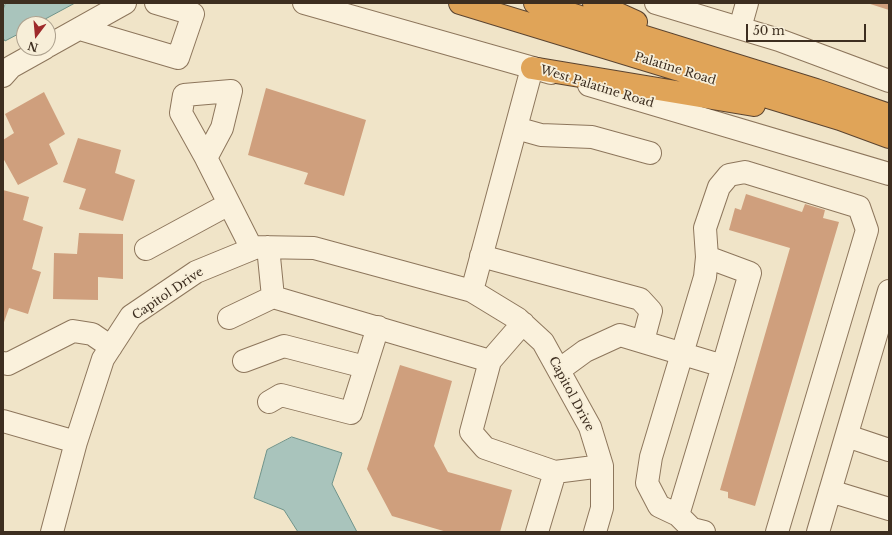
<!DOCTYPE html>
<html>
<head>
<meta charset="utf-8">
<style>
  body { margin:0 }
  #map { position:relative; width:892px; height:535px; overflow:hidden; background:#f0e4c8; font-family:"Libre Baskerville",serif }
  canvas { display:block }
  .frame { position:absolute; inset:0; border:4px solid #3d2e20; pointer-events:none }
  .north { position:absolute; left:16px; top:16px; width:40px; height:40px; box-sizing:border-box; background:#f7eed8; border:1px solid #ada18e; border-radius:50%; rotate:196deg; font-size:11px; font-weight:700; line-height:16px; text-align:center; color:#3d2e20 }
  .north::after { content:''; display:block; margin:auto; width:14px; height:18px; background:#9e2a2b; clip-path:polygon(50% 0,100% 100%,50% 72%,0 100%) }
  .scale { position:absolute; left:746px; top:24px; width:120px; height:18px; box-sizing:border-box; border:2px solid #3d2e20; border-top:0; padding-left:5px; font-size:12px; line-height:14px; white-space:nowrap; color:#3d2e20; -webkit-text-stroke:3px #f7eed8; paint-order:stroke }
</style>
</head>
<body>
<div id="map">
<canvas width="892" height="535"></canvas>
<div class="frame"></div>
<div class="north">N</div>
<div class="scale">50 m</div>
</div>
<script>
const ctx = document.querySelector('canvas').getContext('2d');
ctx.lineJoin = 'round';
function fillPath(path, color) { ctx.fillStyle = color; ctx.fill(path, 'evenodd'); }
function strokePath(path, color, width, dash) { ctx.strokeStyle = color; ctx.lineWidth = width; ctx.lineCap = dash ? 'butt' : 'round'; ctx.setLineDash(dash || []); ctx.stroke(path); }
function drawText(font, color, halo, rows, align = 'center') {
  ctx.font = font + ' "Libre Baskerville",serif'; ctx.lineWidth = 3.5; ctx.setLineDash([]); ctx.textBaseline = 'middle'; ctx.strokeStyle = halo; ctx.fillStyle = color; for (const [text, x, y, turn = 0] of rows) {
    ctx.save(); ctx.translate(x, y); ctx.rotate((+turn || 0) * Math.PI / 180); ctx.textAlign = isNaN(turn) ? turn : align; if (halo) ctx.strokeText(text, 0, 0); ctx.fillText(text, 0, 0); ctx.restore();
  }
}
const water = new Path2D(`
  M6,3H75L36,24H24V31L5,41L3,38V10Z
  M292,437L342,453L332,484L357,532H298L284,510L254,498L267,450Z`);
const building = new Path2D(`
  M868,3H889V10L867,3Z
  M266,88L366,120L344,196L304,184L308,173L248,155Z
  M44,92L65,134L49,144L58,164L18,185L3,158V140L14,133L5,114Z
  M78,138L121,150L115,173L135,180L123,221L79,209L86,189L63,182Z
  M3,190L29,197L23,220L43,227L32,269L41,272L28,314L9,308L3,325Z
  M746,194L802,212L805,204L825,210L823,218L839,222L755,506L728,498V492L720,490L790,248L729,230L735,208L741,210Z
  M79,233L123,234V279L98,277V300L53,299L54,253L77,254Z
  M400,365L452,381L434,446L448,472L512,490L500,532H447L392,516L367,469Z`);
const minor = new Path2D(`
  M304,3L551,73
  M656,3L779,40L889,81
  M740,28L747,3
  M80,29L178,58L193,14L156,3
  M48,46L125,3
  M3,76L11,67L45,48
  M589,85L889,174
  M516,128L541,135L592,137L650,153
  M206,158L222,128L231,91L184,95L181,113L206,158L252,249
  M146,249L229,204
  M481,256L640,299L651,311L643,341
  M707,257L750,273L723,366
  M472,291L532,68
  M273,297L490,361L523,323
  M229,318L273,297L268,247
  M244,361L284,346L365,367
  M490,361L471,432L485,448L555,472L602,466
  M3,363L8,364L73,331L92,334L111,347
  M559,370L585,351L620,335L723,366L678,515L692,529L704,532
  M269,402L281,395L351,413L378,327
  M3,421L76,442
  M847,436L889,450
  M830,491L889,509
  M678,515L659,506L647,483L651,457L705,277L707,257L705,228L719,187L729,175L745,172L859,207L867,230L777,532
  M52,532L76,442L103,359L131,316L196,272L257,247L314,248L472,291L518,319L543,342L590,427L602,466V508L595,532
  M537,532L555,472
  M818,532L889,291`);
const highway = new Path2D(`
  M460,3L840,119L889,137
  M535,3L816,90L889,115
  M594,3L636,22
  M532,68L754,105`);
const streetNames = [
  ["Palatine Road",675,69,17],
  ["West Palatine Road",597,87,17],
  ["Capitol Drive",168,294,-34],
  ["Capitol Drive",571,394,62]
];
fillPath(water, '#a9c4bc');
strokePath(water, '#6f938a', 1);
fillPath(building, '#cf9f7d');
strokePath(minor, '#8d765c', 24);
strokePath(highway, '#5b4430', 24);
strokePath(minor, '#faf1dc', 22);
strokePath(highway, '#e0a458', 22);
drawText('12px', '#3d2e20', '#f7eed8', streetNames);
</script>
</body>
</html>
